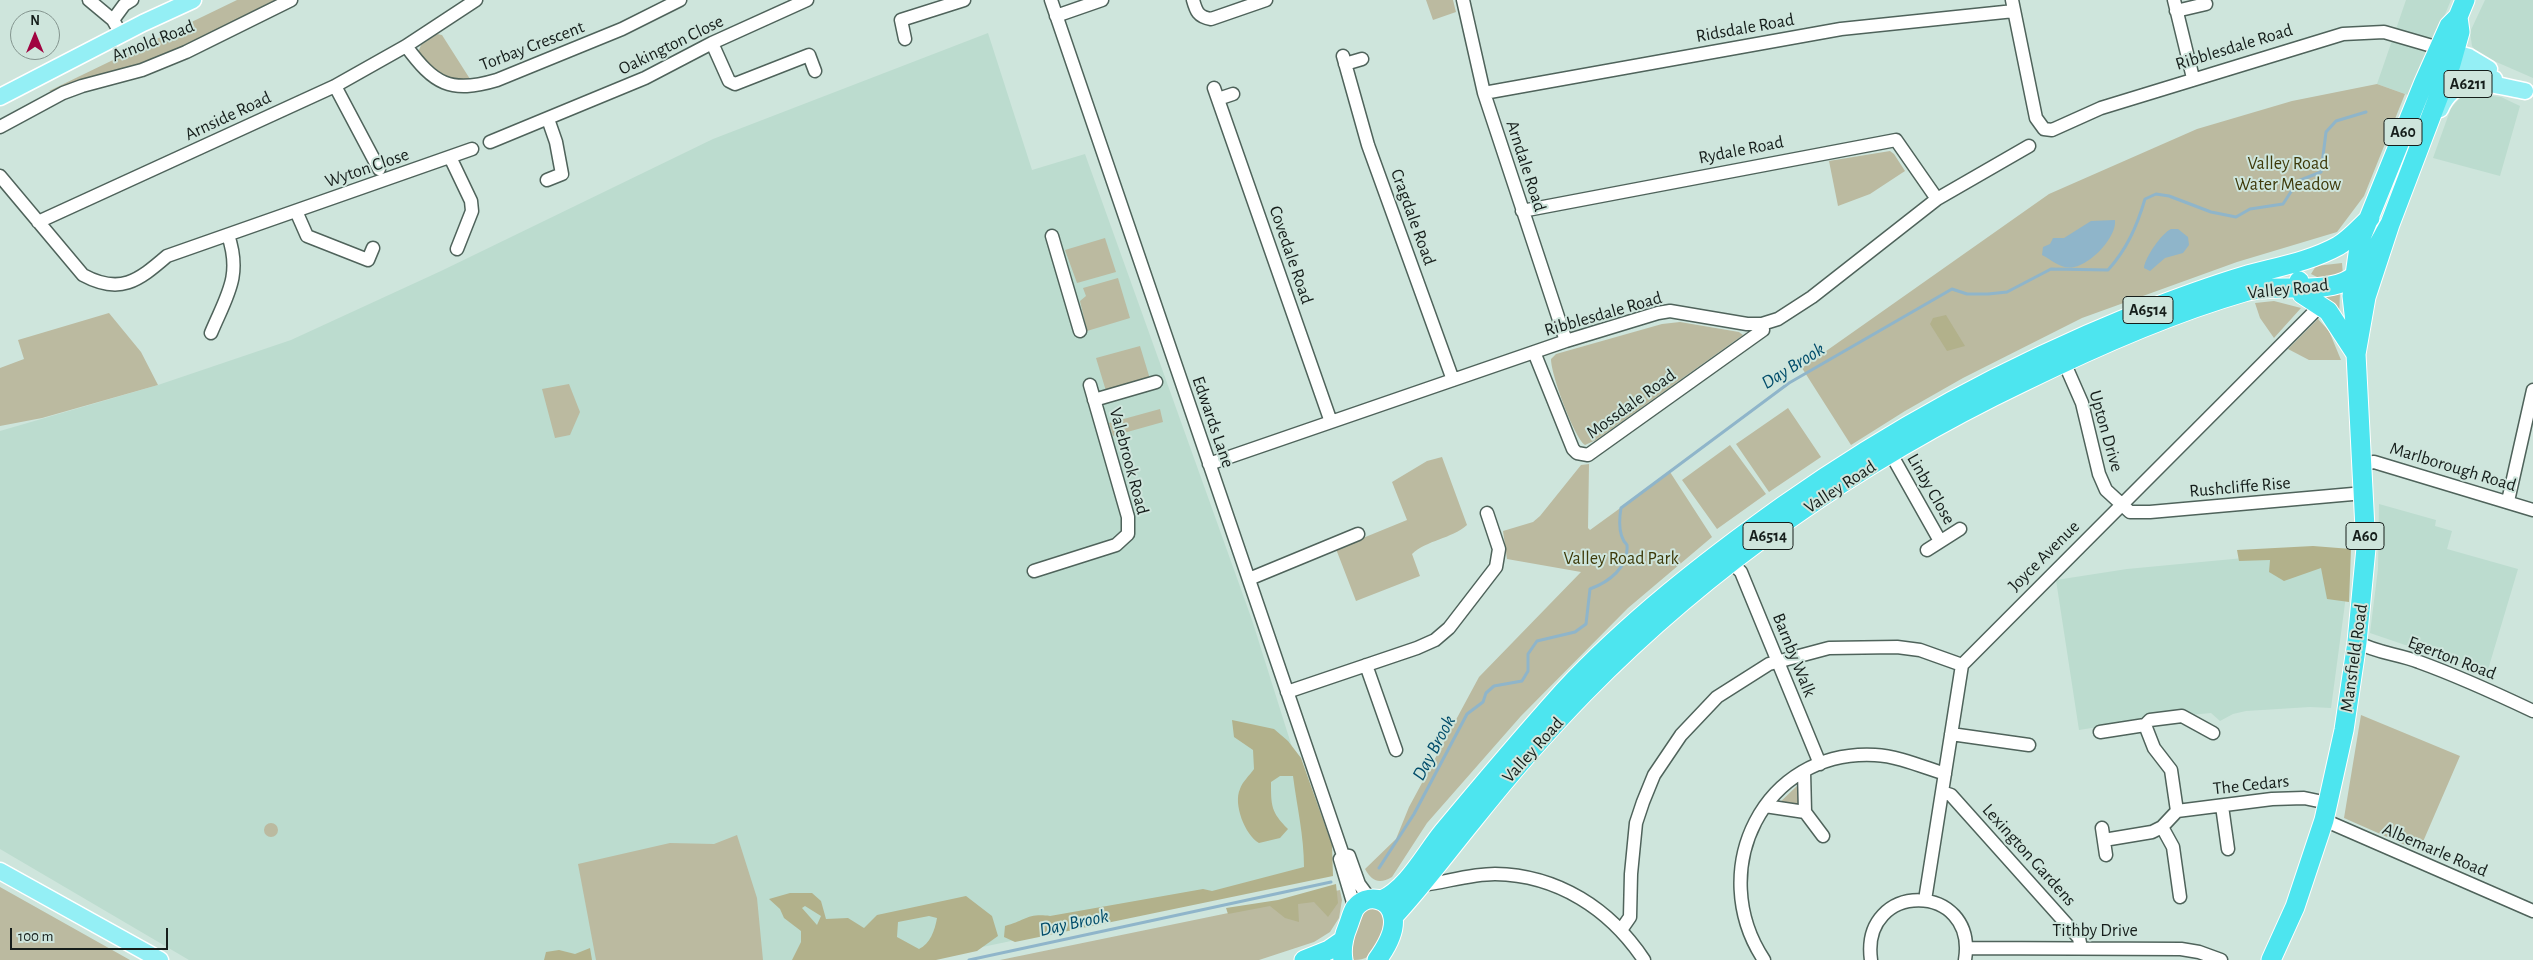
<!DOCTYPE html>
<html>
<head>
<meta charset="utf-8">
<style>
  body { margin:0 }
  #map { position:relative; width:2533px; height:960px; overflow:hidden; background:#cee5dc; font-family:"Alegreya Sans",sans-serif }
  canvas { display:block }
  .north { position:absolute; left:10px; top:10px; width:50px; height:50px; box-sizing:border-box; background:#cee5dc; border:1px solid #84958f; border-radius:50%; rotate:0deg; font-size:14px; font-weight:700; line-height:20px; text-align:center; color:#161e1b }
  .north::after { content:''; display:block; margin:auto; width:18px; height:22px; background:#a10441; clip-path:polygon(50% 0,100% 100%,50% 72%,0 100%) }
  .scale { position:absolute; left:10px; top:928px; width:158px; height:22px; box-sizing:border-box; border:2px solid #161e1b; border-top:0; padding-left:6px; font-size:15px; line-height:18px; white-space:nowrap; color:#161e1b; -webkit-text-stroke:4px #cee5dc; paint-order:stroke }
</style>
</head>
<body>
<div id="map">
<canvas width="2533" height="960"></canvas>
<div class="north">N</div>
<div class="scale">100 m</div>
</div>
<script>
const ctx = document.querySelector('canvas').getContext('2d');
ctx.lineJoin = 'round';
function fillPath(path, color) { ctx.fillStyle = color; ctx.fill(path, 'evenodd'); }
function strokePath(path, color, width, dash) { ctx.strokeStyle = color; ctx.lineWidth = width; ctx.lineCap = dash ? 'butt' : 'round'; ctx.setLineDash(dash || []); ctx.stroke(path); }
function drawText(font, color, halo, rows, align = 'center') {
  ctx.font = font + ' "Alegreya Sans",sans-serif'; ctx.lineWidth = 4; ctx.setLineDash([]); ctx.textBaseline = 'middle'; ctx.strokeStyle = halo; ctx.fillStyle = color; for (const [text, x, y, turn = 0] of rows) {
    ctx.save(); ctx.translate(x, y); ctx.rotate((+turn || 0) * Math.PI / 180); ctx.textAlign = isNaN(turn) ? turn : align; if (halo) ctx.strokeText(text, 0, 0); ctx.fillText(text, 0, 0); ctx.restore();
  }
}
const built = new Path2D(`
  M2406,0H2451L2411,96L2377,84Z
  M2485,0H2533V78L2478,54L2472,46L2470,32Z
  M988,33L1032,170L1085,154L1252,620L1332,874L920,960H189L0,849V431L158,385L291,340L441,271L713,139Z
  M2474,94L2501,97L2520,106L2500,176L2433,158L2451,108L2460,98Z
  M2379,504L2436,520L2435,526L2452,531L2447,549L2518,569L2487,673L2370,633L2378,569Z
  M2318,551L2350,566L2331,708L2310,707L2246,711L2233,714L2220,721L2211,713L2149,719L2079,730L2056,580L2127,569Z`);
const green = new Path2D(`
  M237,0H280L148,63L83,79L56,92L49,91Z
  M1426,0H1453L1456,12L1433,20Z
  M437,34L442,35L470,79C441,84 437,73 417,55L421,45Z
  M2377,84L2405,94L2364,196L2337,232L2237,262L2082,318L1963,378L1905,411L1851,445L1802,368L2049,194L2197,129L2292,101Z
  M1890,151L1894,154L1905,171L1870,194L1838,206L1829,161Z
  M1105,238L1116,272L1077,283L1065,250Z
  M2342,263L2343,275L2319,278L2311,274L2316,266Z
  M1118,278L1130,318L1087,331L1080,301L1086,296L1083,288Z
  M2340,292L2339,318L2318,297Z
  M2274,301L2301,308L2274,338L2260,318L2255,303Z
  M109,313L141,352L158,385L42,418L0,426V368L24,359L18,340Z
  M2318,319L2329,331L2341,360H2309L2288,349Z
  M1680,322L1739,332L1743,335L1596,440L1585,445C1574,437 1551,375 1551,359L1556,354L1662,324Z
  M1140,346L1150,379L1106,391L1096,358Z
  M569,384L580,412L570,435L555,438L542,389Z
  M1788,408L1821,457L1769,492L1736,444Z
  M1160,409L1163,422L1113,436L1109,423Z
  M1730,445L1766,494L1717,529L1682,480Z
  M1442,457L1467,525C1451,539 1427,540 1412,554L1420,576L1356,601L1336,549L1407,520L1392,482L1427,461Z
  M1589,464L1588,528L1590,530L1670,472L1712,537L1628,608L1521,716L1427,823L1392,877C1380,884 1372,882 1365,869L1396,839L1409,807L1479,677L1581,572L1507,559L1503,531L1533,522L1540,516L1581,465Z
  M2361,715L2460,756L2419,851L2344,818Z
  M1798,785H1801L1800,805L1778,804Z
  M264 830a7 7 0 1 1 14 0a7 7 0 1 1-14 0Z
  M737,835L757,898L763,960H596L578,864L670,843L714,844Z
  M0,887L130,960H0Z
  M1340,890L1342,900L1339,918L1330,932L1314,942L1259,960H1000Z
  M1371,907C1382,908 1383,914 1386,924C1378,942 1377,960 1354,960C1341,946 1356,915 1371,907Z`);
const forest = new Path2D(`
  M1946,315L1965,346L1947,351L1930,324L1933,318Z
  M2313,546L2351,549L2349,602L2327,599L2321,568L2284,581L2269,572L2270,560L2239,561L2237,550Z
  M1232,720L1274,729L1288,741L1301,758L1332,845L1333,876L1015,942L1004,937L1005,926C1025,921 1027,913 1050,916L1203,889L1212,891L1304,867C1304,836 1297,807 1293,776H1280L1271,782C1271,806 1271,812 1288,829L1280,838L1259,843C1245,835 1233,804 1240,789C1242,782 1250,775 1254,769L1253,750L1234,737Z
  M1336,884L1338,903L1328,917L1314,902L1298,904L1299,922L1285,918L1270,906L1228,914L1226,908L1278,900Z
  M790,893H812L821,901L826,919L848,918L864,928L877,915L966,896L992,916L998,936L977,951L936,960H792L801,942V931L784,918L780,909L769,899ZM805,906L821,916L817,925L802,908ZM929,916L937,918C935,930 930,944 919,949L897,937L898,922Z
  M590,948L592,960H544L546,952L559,950L575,954Z`);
const water = new Path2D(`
  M2115,220C2117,237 2091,264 2074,267C2062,270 2052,260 2042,255L2043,247L2050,244L2053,238H2064L2091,221Z
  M2171,229H2178L2188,237L2189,245L2183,253L2165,258L2150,271L2144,268C2145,257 2162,233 2171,229Z`);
const stream = new Path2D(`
  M1379,868L1414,814L1467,714L1483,702L1486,693L1494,686L1522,681L1528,671V654L1537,641L1575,632L1586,624L1590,589C1609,582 1629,567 1627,545C1618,536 1619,520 1621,508L1789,383L1952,289L1967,294H1988L2007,292L2051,269L2108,270C2127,249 2137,226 2145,199L2156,194L2169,196L2211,212L2236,217L2250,209L2283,204L2298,181L2321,172L2326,132L2336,121L2366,112
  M969,960L1331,882`);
const minor = new Path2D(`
  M89,0L113,20L121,34
  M1051,0L1343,855L1340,859L1355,909
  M1193,0C1196,11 1198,17 1211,19L1266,0
  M1463,0L1484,93L1566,341
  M2012,0L2036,118L2044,129L2052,130L2101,108L2343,34L2384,32L2439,48
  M2174,0L2193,78
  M2176,11L2206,4
  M1056,16L1102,0
  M113,20L124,5L132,0
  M905,39L901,20L964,0
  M712,43L729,81L735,84L809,55L815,71
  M406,46C434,84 450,94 497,80L622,29L680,0
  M1343,56L1368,145L1453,380
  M1345,64L1362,59
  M335,86L379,169
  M1214,88L1331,422
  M1484,93L1841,29L2014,11
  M1218,99L1233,94
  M0,127L63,93L82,86L142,70L186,52L291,0
  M490,142L645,78L712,43L807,0
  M450,157L471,201L472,211L457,249
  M0,176L83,275C120,295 138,281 167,256L472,149
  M547,180L562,174L556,142L548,119
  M296,211L307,236L368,260L373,248
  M1522,211L1896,140L1937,199
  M38,222L335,86L406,46L476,0
  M1052,236L1080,331
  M211,333C227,295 242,276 228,235
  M1534,352L1573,449L1577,453L1588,455L1763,330L1762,324
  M2064,362L2082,403L2099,474L2106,490L2130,512H2150L2364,493
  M1094,400L1156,382
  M1891,454L1940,541
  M1209,464L1566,341L1658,313L1670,311L1747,324H1762L1778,319L1812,297L1937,199L2029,146
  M2362,464L2374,462L2533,510
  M2508,501L2533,390
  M1927,550L1960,529
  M1732,563L1741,572L1820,764
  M1034,571L1116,545L1128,534V517L1090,385
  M1249,579L1358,534
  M2357,642C2376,653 2399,654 2419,662C2458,676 2495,693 2533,711
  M1366,665L1396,750
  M1287,692L1417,648L1435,640L1449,628L1496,567L1499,549L1487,513
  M2145,725L2150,720L2182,716L2213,733
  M2100,732L2145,725L2154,748L2171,770L2177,811
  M1951,734L2029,745
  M1804,771L1805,812L1823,836
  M1942,792L1951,795L2079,938L2081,948
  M1765,806L1805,812
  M2222,806L2228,849
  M2324,820L2533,911
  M2162,827L2173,847L2180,897
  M2102,828L2106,855
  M2104,840L2152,832L2162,827L2177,811L2272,799L2304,798L2328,803
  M1343,855L1349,856L1359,884L1370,899
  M1423,885C1446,882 1471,874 1495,874C1558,875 1610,909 1644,960
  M1925,900L1962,665L2321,305
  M1621,930L1630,917L1631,874L1636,823L1643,802L1654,775L1681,735L1717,697L1769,664L1829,648L1897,647L1920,650L1962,665
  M1967,948L2181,949L2199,952L2221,960
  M1764,960C1705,871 1763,749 1875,755C1898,756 1923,767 1945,774
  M1871,960C1860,880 1978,881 1965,960`);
const major = new Path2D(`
  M2455,53L2469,57L2489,69
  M2444,54L2451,64L2494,79
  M0,97L143,23L193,0
  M2440,109C2457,70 2492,85 2525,91
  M0,871L160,960`);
const highway = new Path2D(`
  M2299,281L2302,294L2328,311L2356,354
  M2355,322L2352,296L2360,240L2424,82L2449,26L2458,17L2465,0
  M1382,900C1408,888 1425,854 1443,832C1482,785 1522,738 1563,692C1628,622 1706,561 1783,506C1892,429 2011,365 2134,315C2170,301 2207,287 2244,276C2276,267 2309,262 2338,246C2350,239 2360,227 2370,218
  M1393,917C1422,886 1446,853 1473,820C1508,776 1545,733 1584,693C1709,565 1862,459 2023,382C2094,347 2168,314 2244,292C2275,283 2314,294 2344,282C2366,273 2378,244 2390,224
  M1304,960L1329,950L1342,941
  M1343,960C1341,948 1343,938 1348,926C1350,921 1352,913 1355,908C1367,893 1390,897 1393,917C1396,932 1385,949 1377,960
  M2271,960L2295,907L2324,820L2344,730L2357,642L2366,548L2356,354L2366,297L2390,224L2451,64L2460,32L2458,17`);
const shields = [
  [2468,84,48],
  [2403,132,38],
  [2148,310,50],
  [1768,536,50],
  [2365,536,38]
];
const shieldNames = [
  ["A6211",2468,84],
  ["A60",2403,132],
  ["A6514",2148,310],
  ["A6514",1768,536],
  ["A60",2365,536]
];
const streetNames = [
  ["Ridsdale Road",1745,28,-10],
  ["Arnold Road",153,41,-21],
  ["Oakington Close",671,45,-26],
  ["Torbay Crescent",532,46,-21],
  ["Ribblesdale Road",2234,47,-17],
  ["Arnside Road",228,116,-25],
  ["Rydale Road",1741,150,-11],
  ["Arndale Road",1526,166,72],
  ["Wyton Close",367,168,-19],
  ["Cragdale Road",1413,217,70],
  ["Covedale Road",1291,255,71],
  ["Valley Road",2288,289,-6],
  ["Ribblesdale Road",1603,314,-16],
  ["Mossdale Road",1631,404,-36],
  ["Edwards Lane",1213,422,71],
  ["Upton Drive",2106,431,74],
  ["Valebrook Road",1129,461,75],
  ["Marlborough Road",2453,467,17],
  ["Valley Road",1840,487,-33],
  ["Rushcliffe Rise",2240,487,-5],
  ["Linby Close",1931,489,60],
  ["Joyce Avenue",2044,556,-45],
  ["Barnby Walk",1794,655,68],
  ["Mansfield Road",2354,658,-82],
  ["Egerton Road",2452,658,21],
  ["Valley Road",1533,750,-48],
  ["The Cedars",2251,785,-6],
  ["Albemarle Road",2435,850,23],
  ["Lexington Gardens",2029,855,48],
  ["Tithby Drive",2095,931]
];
const parkNames = [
  ["Valley Road",2288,164],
  ["Water Meadow",2288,185],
  ["Valley Road Park",1621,559]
];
const waterNames = [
  ["Day Brook",1793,366,-32],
  ["Day Brook",1434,748,-62],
  ["Day Brook",1074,923,-12]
];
fillPath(built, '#bcdccf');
fillPath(green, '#bbbaa0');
fillPath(forest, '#b2b18b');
fillPath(water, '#8fb5ca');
strokePath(stream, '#8fb5ca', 3);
strokePath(minor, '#4f635b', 15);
strokePath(major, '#fff', 19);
strokePath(highway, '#fff', 21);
strokePath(minor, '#fff', 12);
strokePath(major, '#94eff5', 16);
strokePath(highway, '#4de5ef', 19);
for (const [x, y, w] of shields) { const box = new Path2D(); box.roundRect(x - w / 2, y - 13.5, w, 27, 4); ctx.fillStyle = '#cee5dc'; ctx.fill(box); strokePath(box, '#161e1b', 1); }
drawText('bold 16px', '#161e1b', null, shieldNames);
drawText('18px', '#161e1b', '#cee5dc', streetNames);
drawText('18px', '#3d3909', '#cee5dc', parkNames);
drawText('italic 19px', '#004c6a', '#cee5dc', waterNames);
</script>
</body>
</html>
